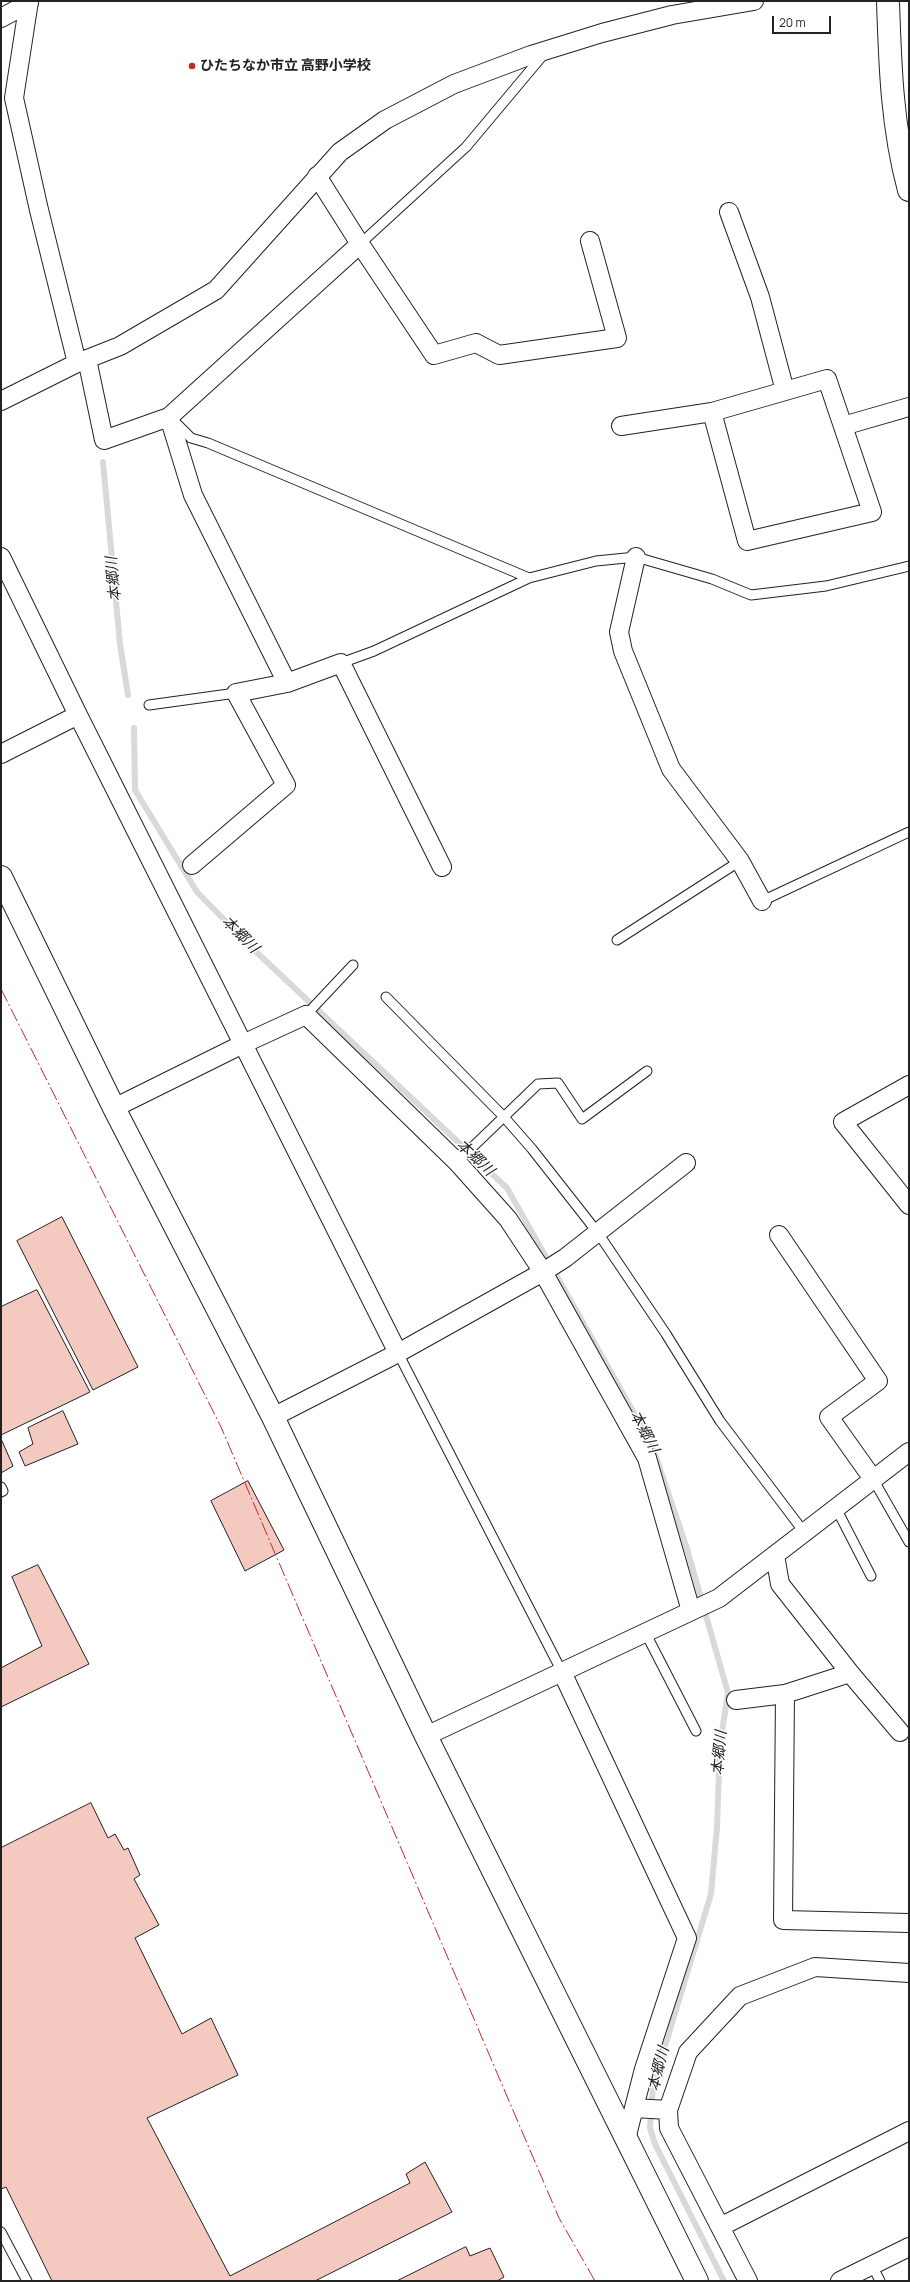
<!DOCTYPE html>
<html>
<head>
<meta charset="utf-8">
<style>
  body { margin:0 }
  #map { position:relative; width:910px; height:2282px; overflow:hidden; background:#fff; font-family:Manrope,sans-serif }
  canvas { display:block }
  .frame { position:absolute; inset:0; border:2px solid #222; pointer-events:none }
  .scale { position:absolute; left:772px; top:16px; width:59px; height:18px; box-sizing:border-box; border:2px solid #222; border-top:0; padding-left:5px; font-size:12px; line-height:14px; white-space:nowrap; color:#222; -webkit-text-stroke:3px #fff; paint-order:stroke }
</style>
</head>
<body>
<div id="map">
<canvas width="910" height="2282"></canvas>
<div class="frame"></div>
<div class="scale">20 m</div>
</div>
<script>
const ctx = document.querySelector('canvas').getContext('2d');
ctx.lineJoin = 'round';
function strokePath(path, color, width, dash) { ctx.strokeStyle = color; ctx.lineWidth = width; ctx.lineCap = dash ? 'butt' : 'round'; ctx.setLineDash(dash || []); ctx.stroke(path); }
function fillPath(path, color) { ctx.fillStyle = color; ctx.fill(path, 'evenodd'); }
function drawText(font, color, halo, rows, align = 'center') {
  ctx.font = font + ' Manrope,"Noto Sans JP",sans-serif'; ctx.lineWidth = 3; ctx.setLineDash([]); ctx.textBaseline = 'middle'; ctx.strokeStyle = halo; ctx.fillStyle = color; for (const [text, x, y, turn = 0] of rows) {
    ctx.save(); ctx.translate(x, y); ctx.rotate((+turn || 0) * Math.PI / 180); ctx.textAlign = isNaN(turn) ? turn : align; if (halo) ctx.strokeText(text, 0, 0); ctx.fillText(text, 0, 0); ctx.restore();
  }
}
const stream = new Path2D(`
  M103,462L120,644L128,695
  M134,728L135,790L197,892L251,947L507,1188L652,1445L687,1549L728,1693L720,1744L717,1827L711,1894L653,2086L650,2128L655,2144L724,2281`);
const building = new Path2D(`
  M62,1217L138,1367L93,1390L17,1241Z
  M37,1290L90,1392L1,1435V1307Z
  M63,1411L78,1444L25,1466L19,1452L33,1444L28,1428Z
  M2,1441L13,1466L1,1473V1442Z
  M248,1481L284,1550L245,1571L211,1501Z
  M38,1565L89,1664L1,1707V1668L42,1646L12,1577Z
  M91,1803L108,1838L115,1834L124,1850L128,1848L140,1875L134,1879L159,1925L135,1938L182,2034L211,2018L238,2075L147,2118L230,2276L410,2183L406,2174L425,2162L452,2212L315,2281H52L6,2187L1,2189V1848Z
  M466,2247L470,2256L490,2248L504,2277L497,2281H397Z`);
const lane = new Path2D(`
  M360,244L466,147L544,54
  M173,420L191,438L208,443L529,578
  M341,663L374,651L529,578L596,561L636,557L712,579L751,595L826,586L909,566
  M149,705L236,693
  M762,901L909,832
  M617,940L740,861
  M386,997L504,1117L532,1149L598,1233L666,1334L720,1421L804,1532
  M306,1015L353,965
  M457,1162L538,1084L558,1083L582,1119L647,1071
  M398,1353L562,1672
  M873,1479L909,1542
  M1,1487L3,1491L1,1492
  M836,1508L871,1576
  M645,1632L696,1731
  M1,2232L27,2281
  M872,2265L880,2281`);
const street = new Path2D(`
  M29,1L14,98L39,210L77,363
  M1,18L29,3
  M317,176L360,244L434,355L476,343L499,355L617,338L590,241
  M729,212L760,297L785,391
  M87,359L104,440L169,417L360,244
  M827,379L872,512L747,541L712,412Z
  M1,401L77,363L120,346L216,290L340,152L385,120L454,84L531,55L602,33L672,15L754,1
  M169,417L193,495L287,683
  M621,426L712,412
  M843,426L909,407
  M1,557L78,715L398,1353
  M636,557L619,632L623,651L671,769L740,861L762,901
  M1,754L78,715
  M192,865L286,785L236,693L287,683L341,663L442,867
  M909,1085L843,1122L909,1205
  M114,1108L243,1044L306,1015L457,1162L508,1219L543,1272L647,1458L691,1611
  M779,1235L878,1381L829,1417L873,1479
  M273,1417L398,1353L543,1272L565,1258L686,1163
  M775,1555L780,1584L850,1673L900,1732
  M562,1672L687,1938L644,2069L626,2139
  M785,1694L783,1920L909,1923
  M736,1700L785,1694L850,1673
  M426,1736L719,1598L909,1452
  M634,2108L668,2110
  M720,2227L909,2131
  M748,2281L669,2128L668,2110L688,2052L740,1996L815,1967L909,1973
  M840,2281L909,2247`);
const secondary = new Path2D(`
  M888,1C890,65 892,128 909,190
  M1,877L114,1108L273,1417L426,1736L697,2281`);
const power = new Path2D(`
  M1,989L221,1427L559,2218L595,2281`);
const markers = [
  [192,66,4,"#c62828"]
];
const poiNames = [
  ["ひたちなか市立 高野小学校",200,66]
];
const waterNames = [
  ["本郷川",114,579,-95],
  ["本郷川",240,935,45],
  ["本郷川",475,1158,43],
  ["本郷川",644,1432,63],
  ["本郷川",720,1753,-85],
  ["本郷川",659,2069,-76]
];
strokePath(stream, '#d9d9d9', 6);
fillPath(building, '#f3c9c0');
strokePath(building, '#222', 1);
strokePath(lane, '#222', 11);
strokePath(street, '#222', 20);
strokePath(secondary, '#222', 24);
strokePath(lane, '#fff', 9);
strokePath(street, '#fff', 18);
strokePath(secondary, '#fff', 22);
strokePath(power, '#c62828', 1, [14, 3, 2, 3]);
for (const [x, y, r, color] of markers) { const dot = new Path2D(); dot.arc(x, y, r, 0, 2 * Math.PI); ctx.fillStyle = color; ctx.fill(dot); strokePath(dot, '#fff', 1.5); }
drawText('bold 14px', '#222', '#fff', poiNames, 'left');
drawText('italic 15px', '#222', '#fff', waterNames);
</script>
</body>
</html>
